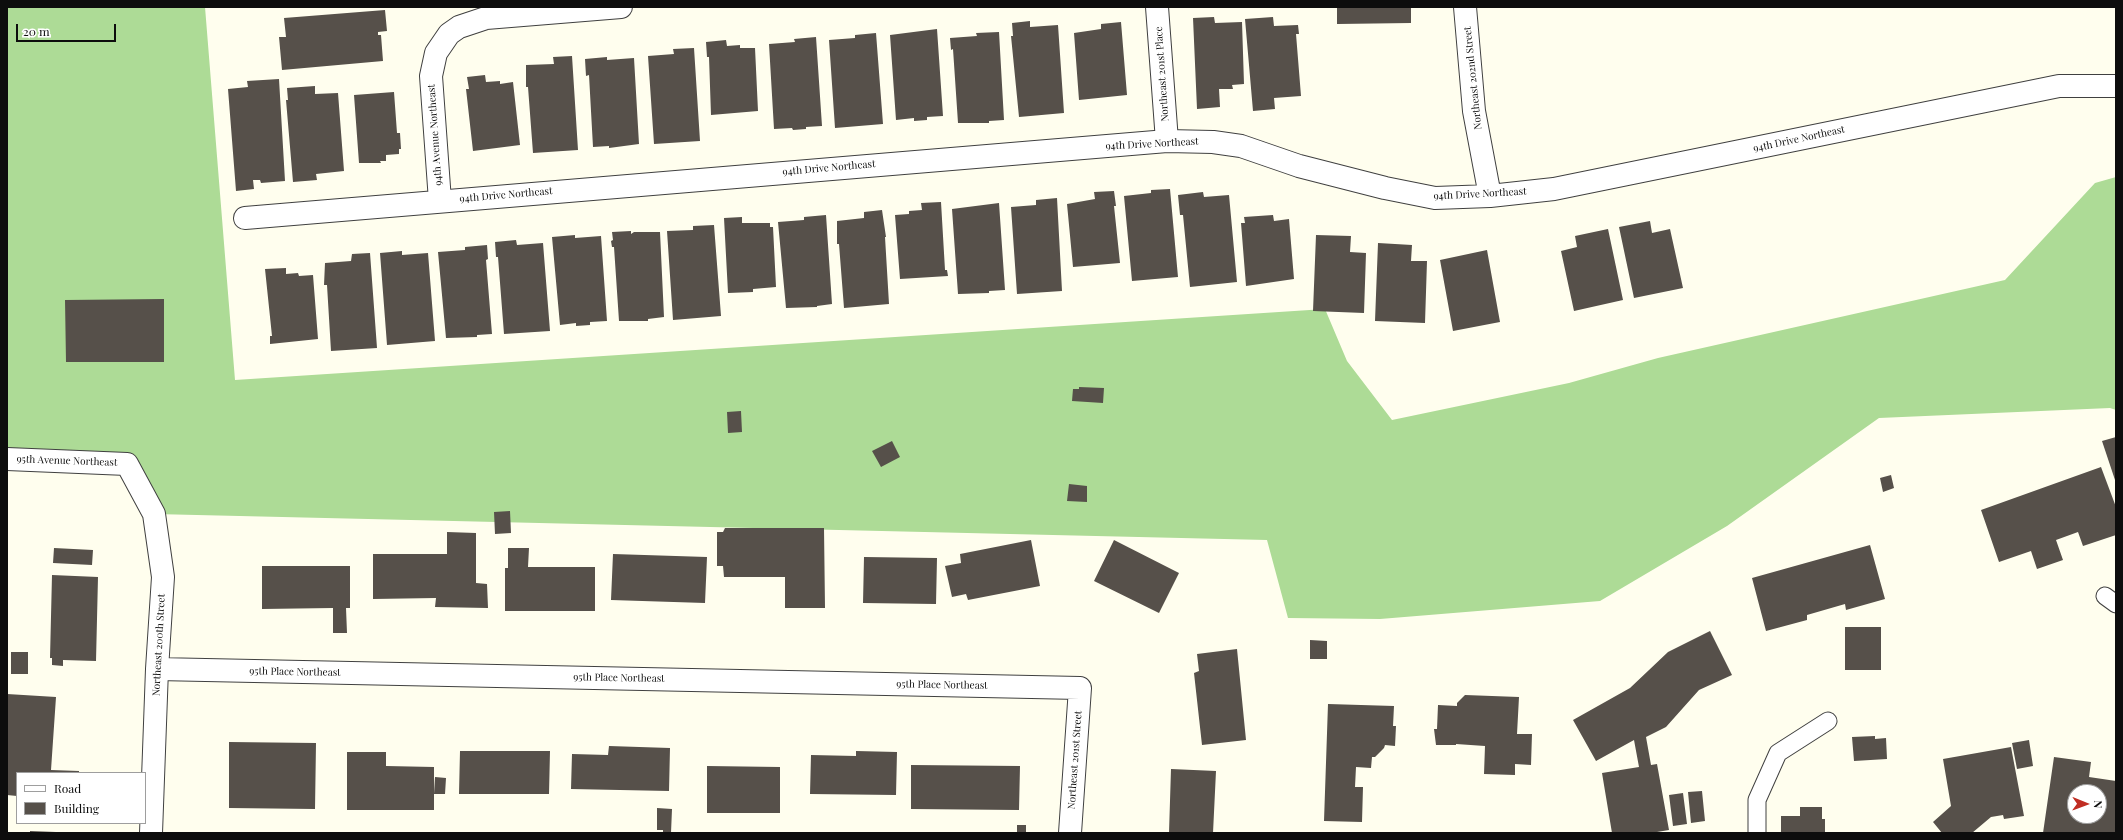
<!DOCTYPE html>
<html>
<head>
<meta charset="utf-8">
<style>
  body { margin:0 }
  #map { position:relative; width:2123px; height:840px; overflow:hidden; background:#fffeee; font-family:"Playfair Display",serif }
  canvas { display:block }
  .frame { position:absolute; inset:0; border:8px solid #0d0d0d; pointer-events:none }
  .legend { position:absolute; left:16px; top:772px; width:130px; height:52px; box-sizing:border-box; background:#fff; border:1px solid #9e9e9e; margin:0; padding:5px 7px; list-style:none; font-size:12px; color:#0d0d0d }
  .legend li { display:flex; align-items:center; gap:8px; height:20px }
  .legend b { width:20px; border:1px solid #9e9e9e }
  .north { position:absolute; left:2067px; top:784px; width:40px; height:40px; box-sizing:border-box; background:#fff; border:1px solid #9e9e9e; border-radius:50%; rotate:91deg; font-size:11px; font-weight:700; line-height:16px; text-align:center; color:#0d0d0d }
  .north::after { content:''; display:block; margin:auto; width:14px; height:18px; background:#c02d23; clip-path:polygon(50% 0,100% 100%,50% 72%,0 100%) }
  .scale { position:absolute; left:16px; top:24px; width:100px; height:18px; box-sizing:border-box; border:2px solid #0d0d0d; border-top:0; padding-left:5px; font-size:12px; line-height:14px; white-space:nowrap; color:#0d0d0d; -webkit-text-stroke:3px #fff; paint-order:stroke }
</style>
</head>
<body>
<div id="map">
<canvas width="2123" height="840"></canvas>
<div class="frame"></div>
<ul class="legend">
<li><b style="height:5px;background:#fff"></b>Road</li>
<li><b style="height:11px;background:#56504a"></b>Building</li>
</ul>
<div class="north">N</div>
<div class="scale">20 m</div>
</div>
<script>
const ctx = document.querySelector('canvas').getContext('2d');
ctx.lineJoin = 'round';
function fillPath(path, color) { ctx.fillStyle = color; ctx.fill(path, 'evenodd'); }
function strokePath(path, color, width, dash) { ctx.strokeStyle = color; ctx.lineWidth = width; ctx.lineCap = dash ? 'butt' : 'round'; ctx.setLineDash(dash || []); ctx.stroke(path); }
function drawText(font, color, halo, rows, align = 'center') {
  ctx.font = font + ' "Playfair Display",serif'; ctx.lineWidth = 4; ctx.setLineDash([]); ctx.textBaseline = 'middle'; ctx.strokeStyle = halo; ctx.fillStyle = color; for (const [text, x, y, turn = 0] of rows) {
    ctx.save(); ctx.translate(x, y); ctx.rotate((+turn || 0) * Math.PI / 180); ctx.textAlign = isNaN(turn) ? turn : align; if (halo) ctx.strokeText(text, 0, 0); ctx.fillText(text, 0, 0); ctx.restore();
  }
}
const forest = new Path2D(`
  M7,7H205L235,380L1325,309L1347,361L1392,420L1569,383L1658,358L2005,280L2095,183L2116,177V410L2110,408L1879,418L1727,526L1600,601L1380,619L1288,618L1267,540L154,514L127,464L7,459Z`);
const building = new Path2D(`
  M1337,7H1411V23L1337,24Z
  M385,10L387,31L378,32V35H381L383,61L282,70L279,37H286L284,18Z
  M1214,17L1215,23L1242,22L1244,84L1232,85L1233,89H1219L1220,107L1197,109L1193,18Z
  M1273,17L1274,26L1298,25L1299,34H1296L1301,96L1274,98L1275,109L1253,111L1245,19Z
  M1030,21V27L1058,25L1064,113L1019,117L1011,36H1013L1012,23Z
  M1121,22L1127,95L1079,100L1074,33L1101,29V24Z
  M937,29L943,116L927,117V120L914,121V118L896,120L890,35Z
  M999,32L1004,120L989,121V123H958L953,49L951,50L950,38L977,36L976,33Z
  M876,33L883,124L835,128L829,40L855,38V35Z
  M816,37L822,126L806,127V129L793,130L792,128L774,129L769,44L795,42L794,39Z
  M726,40L727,46L740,45V48H755L758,111L711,115L709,57H707L706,42Z
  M694,48L700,141L654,144L648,56L674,54L673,49Z
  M572,56L578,150L533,153L528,87H526V65L554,64L553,57Z
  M607,57V60L634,58L639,144L609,148V146L593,147L589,75L586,76L585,59Z
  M485,75L486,82L500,81V84L513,82L520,145L473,151L466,89H469L467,77Z
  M279,79L285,181L261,183L260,180H253L254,189L236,191L228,89L248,87L247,81Z
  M315,86V94L338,93L344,171L316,174L317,180L293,182L286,100H288L287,88Z
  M394,92L397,133H400L401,149H399V154L386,155V161H380L381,163H359L354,95Z
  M1170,189L1178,277L1132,281L1124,196L1151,193V190Z
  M1114,191L1116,206H1114L1120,263L1073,267L1067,204L1095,199L1094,192Z
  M1203,192L1204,197L1229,195L1237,282L1190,287L1183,215H1180L1178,195Z
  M1057,198L1062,291L1017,294L1011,207L1036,205V200Z
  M941,202L945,270H947L948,276L900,279L895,215L909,214V211L922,210L921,203Z
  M999,203L1005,290L989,291V293L958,294L952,209Z
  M882,210L886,237H885L889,304L844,308L839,244H837V221L864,218V212Z
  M826,215L832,304L817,306V307L786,308L778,222L804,220V217Z
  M1273,215L1274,221L1289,219L1294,279L1246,286L1241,223H1245L1244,217Z
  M742,217V223H770V227H773L776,287L753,289V292L728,293L724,218Z
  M1650,221L1652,233L1670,229L1683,288L1634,298L1619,227Z
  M714,225L721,316L673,320L667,231L693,230V226Z
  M1608,229L1623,300L1574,311L1561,251L1577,247L1575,236Z
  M631,231V234L634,232H660L664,317L648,319V321H619L614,247H612L611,241L613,240L612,232Z
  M575,235V238L601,236L607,321L590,322V325L576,326V323L560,325L552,237Z
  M1316,235L1351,236L1350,252L1366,253L1364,313L1313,311Z
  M516,240L517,245L543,243L550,331L504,334L498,257H496L495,242Z
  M1378,243L1412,245L1411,261H1427L1425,323L1375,321Z
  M487,245L488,259L486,260L492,334L477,335V337L446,338L438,252L465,250V247Z
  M1487,250L1500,322L1453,331L1440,260Z
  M402,251V255L428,253L435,341L387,345L380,253Z
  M370,253L377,348L331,351L327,285H324L325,263L351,261L352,254Z
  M286,268V274L298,273L299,276L313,275L318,339L270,344V336H272L265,269Z
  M164,299V362H66L65,300Z
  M1079,387L1104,388L1103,403L1072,401L1073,389H1079Z
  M741,411L742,432L728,433L727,412Z
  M2116,437V483L2102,441Z
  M892,441L900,457L881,467L872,451Z
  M2101,467L2116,507V535L2083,546L2078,532L2056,540L2063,560L2037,569L2031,551L1999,562L1981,510Z
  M1891,475L1894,488L1883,492L1880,478Z
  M1069,484L1087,486V502L1067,501Z
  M510,511L511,533L495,534L494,512Z
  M725,528H824L825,608H785V577H724L723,566H717V532H723Z
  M447,532L476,533V583L487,584L488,608L435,607L436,598L373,599V554H447Z
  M1031,540L1040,586L968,600L966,594L952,597L945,566L961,563L960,554Z
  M1114,540L1179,573L1159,613L1094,581Z
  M1870,545L1885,599L1846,610L1845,604L1807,615V620L1766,631L1752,578Z
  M54,548L93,550L92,565L53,563Z
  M508,548H529L528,567H595V611H505V568H508Z
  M613,554L707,557L705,603L611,600Z
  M864,557L937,558L936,604L863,603Z
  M262,566H350V608H346L347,633H333V608L262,609Z
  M52,575L98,577L96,661L63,660V666L52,665V658H50Z
  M1845,627H1881V670H1845Z
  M1710,631L1732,675L1699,690L1666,727L1646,737L1651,765L1657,764L1669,830L1651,833H1612L1602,773L1639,767L1634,740L1596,761L1573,720L1630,688L1668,652Z
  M1310,640L1327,641V659H1310Z
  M1237,649L1246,740L1202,745L1194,673L1199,671L1197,654Z
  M11,652H28V674H11Z
  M7,694L56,697L51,770L79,771V773H17V796L7,795Z
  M1465,695L1519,697L1517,734H1532L1531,765L1515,764V775L1484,774L1485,746L1456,744V745H1436L1434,729H1437L1438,705L1457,706V703Z
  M1328,704L1394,706L1393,726H1396L1395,746L1385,745L1384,748L1375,757H1372L1371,768L1356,767L1355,787H1363L1362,822L1324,821Z
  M1875,736V739L1886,738L1887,759L1854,761L1852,737Z
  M2029,740L2033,766L2017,769L2012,743Z
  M229,742L316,743L315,809L229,808Z
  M609,746L670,748L669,791L571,789L572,754L608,755Z
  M2011,747L2024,816L2004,819L2003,815L1991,817L1972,833H1942L1933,822L1951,806L1943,759Z
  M460,751H550L549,794H459Z
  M856,751L897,752L896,795L810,794L811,755L856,756Z
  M347,752H386V766L434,767V810H347Z
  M2054,757L2091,762L2089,777L2116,781V833H2043ZM2075,792H2099V816H2075Z
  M911,765L1020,766L1019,810L911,809Z
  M707,766L780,767V813H707Z
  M1171,769L1216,771L1213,833H1169Z
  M435,777L446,778L445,794H434Z
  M1702,791L1705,821L1691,823L1688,792Z
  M1683,793L1687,824L1673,826L1669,795Z
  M1800,807H1822V819H1825V833H1781V816H1800Z
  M657,808L672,809L671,833H663V830H657Z
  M1017,825H1026V833H1017Z
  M30,831L56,832L55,833H30Z`);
const service = new Path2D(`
  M2105,596L2116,604
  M1757,833V800L1778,753L1828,721`);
const minor = new Path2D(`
  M1157,7L1167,141
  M1465,7L1474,111L1490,196
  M440,201L431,76L436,53L449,34L459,27L486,18L621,7
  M245,218L1167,141L1213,142L1241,146L1299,166L1385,188L1435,198L1490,196L1554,189L2059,86H2116
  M7,459L127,464L154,514L163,577L157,669L151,833
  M157,669L1080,688L1070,833`);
const streetNames = [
  ["Northeast 201st Place",1162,74,-94],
  ["Northeast 202nd Street",1473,78,-96],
  ["94th Avenue Northeast",435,135,-94],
  ["94th Drive Northeast",1799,139,-12],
  ["94th Drive Northeast",1152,144,-3],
  ["94th Drive Northeast",829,168,-5],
  ["94th Drive Northeast",1480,194,-3],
  ["94th Drive Northeast",506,195,-5],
  ["95th Avenue Northeast",67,461,2],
  ["Northeast 200th Street",159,645,-87],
  ["95th Place Northeast",295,672,1],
  ["95th Place Northeast",619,678,1],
  ["95th Place Northeast",942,685,1],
  ["Northeast 201st Street",1075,760,-86]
];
fillPath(forest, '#addb96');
fillPath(building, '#56504a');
strokePath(service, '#404040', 19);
strokePath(minor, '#404040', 24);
strokePath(service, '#fff', 17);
strokePath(minor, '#fff', 22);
drawText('10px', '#0d0d0d', '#fff', streetNames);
</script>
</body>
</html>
